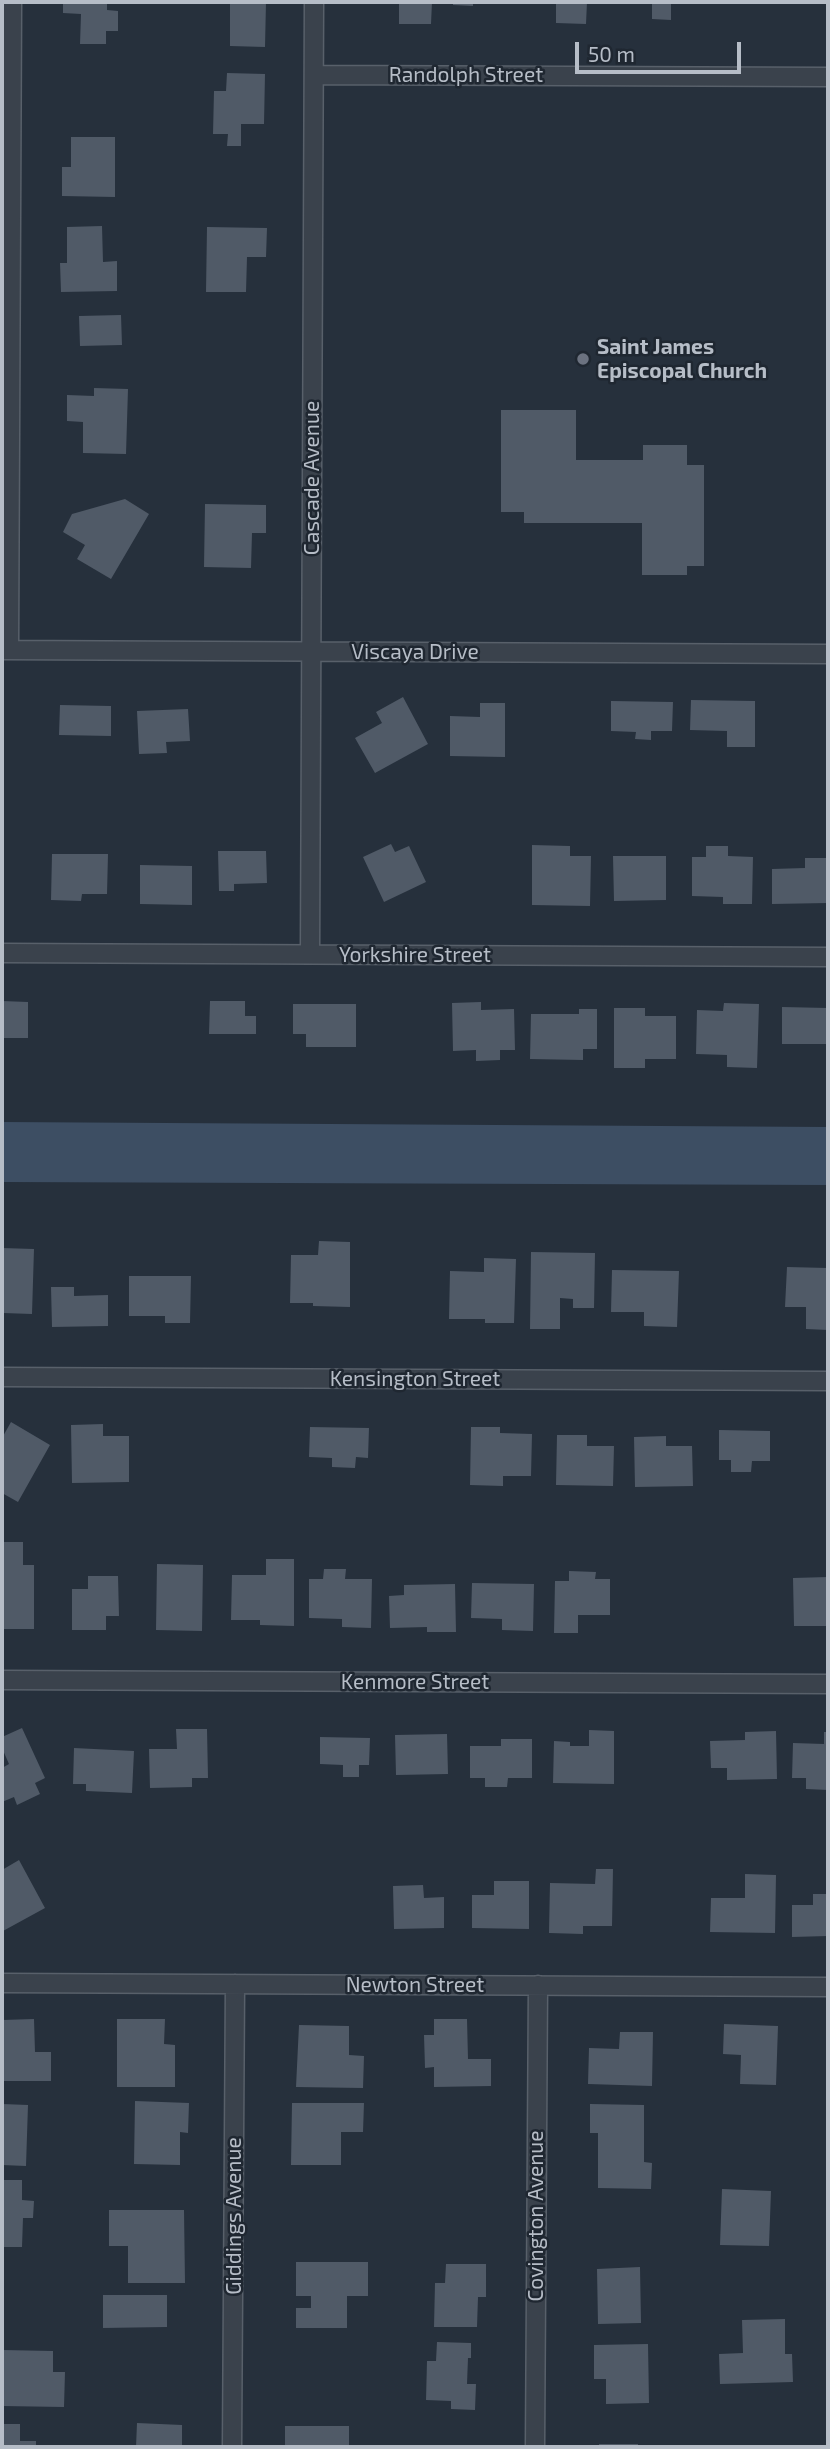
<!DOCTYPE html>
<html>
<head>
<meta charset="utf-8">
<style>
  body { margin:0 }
  #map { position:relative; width:830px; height:2449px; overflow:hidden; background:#26303c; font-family:"Exo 2",sans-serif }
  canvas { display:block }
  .frame { position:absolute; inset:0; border:4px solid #b6bdc7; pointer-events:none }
  .scale { position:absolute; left:575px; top:42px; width:166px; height:32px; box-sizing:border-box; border:4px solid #b6bdc7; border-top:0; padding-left:9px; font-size:21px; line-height:24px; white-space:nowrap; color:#b6bdc7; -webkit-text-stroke:5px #1f2731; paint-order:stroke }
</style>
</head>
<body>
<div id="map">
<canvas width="830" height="2449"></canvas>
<div class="frame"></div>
<div class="scale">50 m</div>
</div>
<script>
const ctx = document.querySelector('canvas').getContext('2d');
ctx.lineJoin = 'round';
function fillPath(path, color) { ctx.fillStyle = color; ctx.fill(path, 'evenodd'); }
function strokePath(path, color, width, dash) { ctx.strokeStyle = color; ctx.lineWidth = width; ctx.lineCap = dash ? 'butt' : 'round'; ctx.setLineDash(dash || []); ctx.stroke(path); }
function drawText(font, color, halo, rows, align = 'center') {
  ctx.font = font + ' "Exo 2",sans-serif'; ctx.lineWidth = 5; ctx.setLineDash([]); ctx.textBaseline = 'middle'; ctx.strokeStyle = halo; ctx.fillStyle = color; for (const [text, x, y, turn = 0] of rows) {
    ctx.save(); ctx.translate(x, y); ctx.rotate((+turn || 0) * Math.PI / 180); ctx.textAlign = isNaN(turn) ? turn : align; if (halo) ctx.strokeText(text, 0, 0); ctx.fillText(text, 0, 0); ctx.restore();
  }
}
const water = new Path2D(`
  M2,1122L828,1127V1185L2,1182Z`);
const building = new Path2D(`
  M63,2H107V10L118,11V31H106V44H80L81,14L63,13Z
  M230,2H266L265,47L230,46Z
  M399,2H432L431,24H399Z
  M453,2H473V6L453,5Z
  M556,2H587L586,24L556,23Z
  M652,2H671V20L652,19Z
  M227,73L265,74L264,124H241V146H227L228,134H213L214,91H226Z
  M71,137H115V197L62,196V167H71Z
  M102,226L103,262L117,261V291L61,292L60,263H67V227Z
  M207,227L267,228L266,257H247L246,292H206Z
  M121,315L122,345L80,346L79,316Z
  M94,388L128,389L126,454L83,453V422L67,421V395L94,396Z
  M501,410H576V460H643V445H687V465H704V566H687V575H642V523H524V512H501Z
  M125,499L149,514L111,579L77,559L85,545L63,532L72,514Z
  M205,504L266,505V533H252L251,568L204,567Z
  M403,697L428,744L375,773L355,738L382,723L376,712Z
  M691,700L755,701V747H727V731L690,730Z
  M611,701L673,702L672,731H651V740L635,739L636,732L611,731Z
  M480,703H505V757L450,756V716L480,717Z
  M60,705L111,706V736L59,735Z
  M188,709L190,741L166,742L167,753L139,754L137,711Z
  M391,844L395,852L409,846L426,882L384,902L363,857Z
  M532,845L570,846V856H591L590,906L532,905Z
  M706,846H728V856L753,857L752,904H723V897L692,896V857H706Z
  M218,851H266L267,883L234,884V891H219Z
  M52,854H108L107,894H82L81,901L51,900Z
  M613,856H666V900L614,901Z
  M805,858H828V903L772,904V869L805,868Z
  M140,865L192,866V905L140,904Z
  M2,1001L28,1002V1038H2Z
  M210,1001H245V1016H256V1034H209Z
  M481,1002V1010L514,1009L515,1050H500V1060L476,1061V1050L453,1051L452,1003Z
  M724,1003L759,1004L757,1068L727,1067V1055L696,1054L697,1010L723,1011Z
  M293,1004H356V1047H306V1034H293Z
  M782,1007L828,1008V1044H782Z
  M614,1008H645V1016H676V1059H645V1068H614Z
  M579,1009H597V1049H583V1060L530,1059L531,1014H579Z
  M319,1241L350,1242V1307L313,1306V1303H290L291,1255H318Z
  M2,1248L34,1249L32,1314L3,1313Z
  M531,1252L595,1253L594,1308H573V1299L560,1298V1329H530Z
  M484,1258L516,1259L514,1323H485V1319H449L450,1271L484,1272Z
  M787,1267L828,1268V1330L806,1329V1307H785Z
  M612,1270L679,1271L677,1327L644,1326V1312H611Z
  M129,1276H191L190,1323H165V1316H129Z
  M51,1287H74V1296L108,1295V1326L52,1327Z
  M11,1422L50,1445L18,1502L2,1493V1438Z
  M103,1424V1436H129V1482L72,1483L71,1425Z
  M310,1427L369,1428L368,1458L356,1457L355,1468L332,1467V1458L309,1457Z
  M471,1427H500V1433L532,1434L531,1476H503V1486L470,1485Z
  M719,1430L770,1431V1461H752L751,1472H731V1460H719Z
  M557,1435H587V1446H614L613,1486L556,1485Z
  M666,1436V1446H692L693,1486L635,1487L634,1437Z
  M2,1542H23V1565H34V1629H2Z
  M266,1559H294V1626L260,1625V1620H231L232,1575H266Z
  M157,1564L203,1565L202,1631L156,1630Z
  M324,1569H346L345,1579H372L371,1628L342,1627V1619L309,1618V1579H323Z
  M569,1571L596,1572L595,1579H610V1615H578V1633H554L555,1581H569Z
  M88,1576H118L119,1616H106V1630H72V1589H88Z
  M828,1577V1626H794L793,1578Z
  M472,1583L534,1584L533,1631L502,1630V1619L471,1618Z
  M455,1584L456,1632H427V1627L390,1628L389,1596L404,1595V1585Z
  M22,1728L45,1778L35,1783L40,1794L17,1805L14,1797L2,1802V1768L9,1764L2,1748V1737Z
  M176,1729H207L208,1778H192V1787L150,1788L149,1749H177Z
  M589,1730L614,1731V1784L553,1783L554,1741L570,1742V1746H589Z
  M776,1731L777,1779L727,1780V1768H711L710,1741L745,1740V1732Z
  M824,1732H828V1790L806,1789V1778H792L793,1743L824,1744Z
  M447,1734L448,1774L396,1775L395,1735Z
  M320,1737L370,1738L369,1765H359V1777H343V1765L320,1764Z
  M501,1739H532V1778H508L507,1787H485V1778H470V1746H501Z
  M74,1748L134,1751L132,1793L86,1791V1784H73Z
  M19,1860L45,1908L3,1931L2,1870Z
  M596,1869H613L612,1926H583V1934L549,1933L550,1883L595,1884Z
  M745,1874L776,1875L775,1933L710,1932L711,1898H745Z
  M494,1881H529V1929L472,1928V1895H494Z
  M423,1885L424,1898L444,1897V1928L394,1929L393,1886Z
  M813,1894H828V1936L792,1937V1905H813Z
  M34,2019L35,2052H51V2081H2V2020Z
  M117,2019H165L164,2044L175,2045V2087H117Z
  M434,2019H467L468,2059H491V2086L434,2087V2067L425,2068L424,2035H434Z
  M724,2024L778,2026L776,2085L740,2084L741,2055L723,2054Z
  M299,2025L349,2026V2055L364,2056L363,2088L296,2087Z
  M620,2032H653L652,2086L588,2084L589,2048L619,2049Z
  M135,2101L189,2103L188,2133L180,2132V2165L134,2164Z
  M292,2103H364L363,2132H341V2165H291Z
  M2,2104L28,2105L26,2166L2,2165Z
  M590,2104L644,2105V2162L652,2163L651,2189L598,2188V2133H590Z
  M2,2180H22V2200L34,2201L33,2218H23L22,2247H2Z
  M722,2189L771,2191L769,2246L720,2245Z
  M109,2210H184L185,2283H128V2246H109Z
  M296,2262H368V2296H347V2328H296V2308H311V2296H296Z
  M446,2264H486V2297H478L477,2327H434L435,2283H445Z
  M640,2267L641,2323L598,2324L597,2269Z
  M103,2295H167V2327L103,2328Z
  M785,2319V2354H792L793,2382L720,2384L719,2354L743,2353L742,2320Z
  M437,2342L471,2343V2358H468L467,2384H476L475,2410L451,2409V2401L426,2400L427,2361H436Z
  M648,2344L649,2403L606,2404V2379H594V2345Z
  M2,2350L53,2351V2372H65L64,2407L2,2406Z
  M137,2423L182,2425V2447H136Z
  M2,2424H20V2441H36V2447H2Z
  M285,2426H349V2447H285Z
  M599,2444H638V2447H599Z`);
const minor = new Path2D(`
  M314,75L828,77
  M2,650L828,654
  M9,650L12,2
  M2,953L828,957
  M310,954L314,2
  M2,1377L828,1381
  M2,1680L828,1684
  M2,1983L828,1987
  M232,2447L235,1984
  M535,2447L538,1985`);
const markers = [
  [583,359,7,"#6b7280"]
];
const streetNames = [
  ["Randolph Street",466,75],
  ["Cascade Avenue",312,478,-90],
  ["Viscaya Drive",415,652],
  ["Yorkshire Street",415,955],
  ["Kensington Street",415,1379],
  ["Kenmore Street",415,1682],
  ["Newton Street",415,1985],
  ["Giddings Avenue",234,2216,-90],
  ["Covington Avenue",536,2216,-90]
];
const poiNames = [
  ["Saint James",597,347],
  ["Episcopal Church",597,371]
];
fillPath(water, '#3d4e63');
fillPath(building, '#505a67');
strokePath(minor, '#58606a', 21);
strokePath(minor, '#3a424c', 18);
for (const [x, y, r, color] of markers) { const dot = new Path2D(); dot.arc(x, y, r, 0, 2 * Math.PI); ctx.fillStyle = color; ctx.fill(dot); strokePath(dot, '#1f2731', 2.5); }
drawText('21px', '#b6bdc7', '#1f2731', streetNames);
drawText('bold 21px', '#b6bdc7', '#1f2731', poiNames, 'left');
</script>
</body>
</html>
